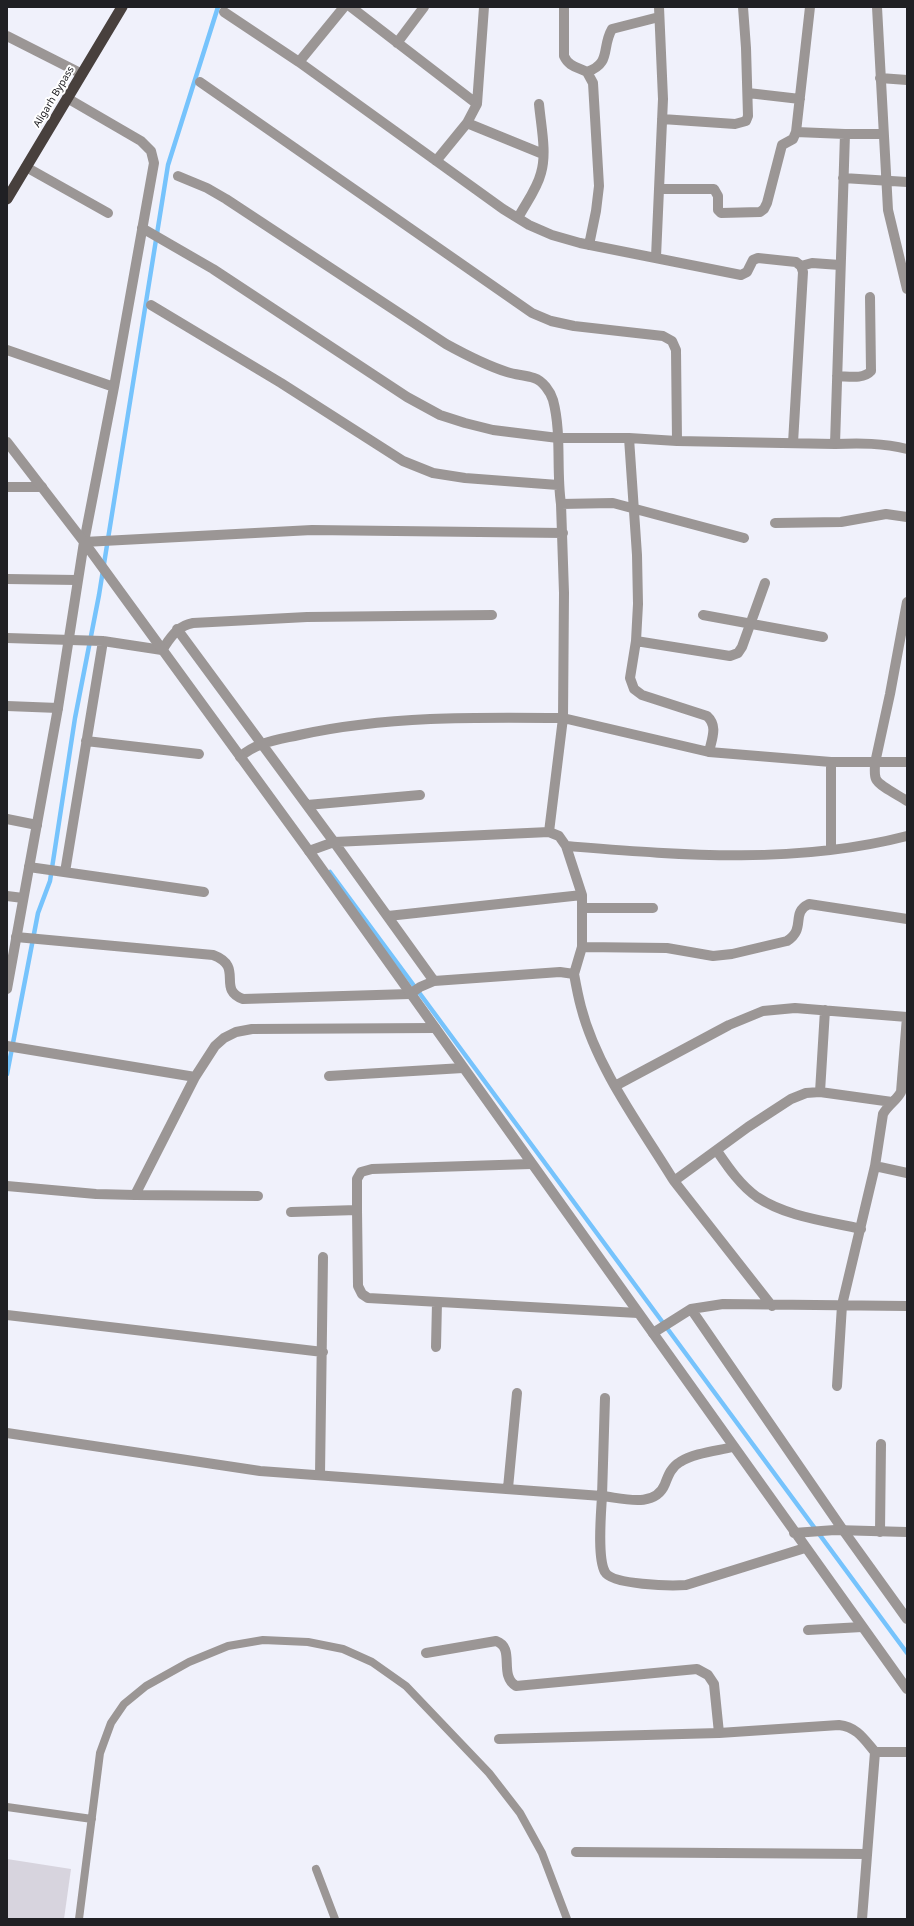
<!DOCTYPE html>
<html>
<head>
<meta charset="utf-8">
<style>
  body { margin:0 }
  #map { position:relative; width:914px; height:1926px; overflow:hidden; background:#f0f1fb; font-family:"Noto Sans",sans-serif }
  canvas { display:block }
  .frame { position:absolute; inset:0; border:8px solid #202024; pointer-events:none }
</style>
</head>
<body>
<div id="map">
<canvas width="914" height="1926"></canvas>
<div class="frame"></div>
</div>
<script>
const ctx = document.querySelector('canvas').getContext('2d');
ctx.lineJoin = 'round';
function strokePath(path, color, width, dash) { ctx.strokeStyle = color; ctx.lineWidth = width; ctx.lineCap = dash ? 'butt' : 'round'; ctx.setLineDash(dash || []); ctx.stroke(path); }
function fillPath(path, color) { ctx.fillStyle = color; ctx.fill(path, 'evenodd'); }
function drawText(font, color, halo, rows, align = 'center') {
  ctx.font = font + ' "Noto Sans",sans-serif'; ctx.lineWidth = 4; ctx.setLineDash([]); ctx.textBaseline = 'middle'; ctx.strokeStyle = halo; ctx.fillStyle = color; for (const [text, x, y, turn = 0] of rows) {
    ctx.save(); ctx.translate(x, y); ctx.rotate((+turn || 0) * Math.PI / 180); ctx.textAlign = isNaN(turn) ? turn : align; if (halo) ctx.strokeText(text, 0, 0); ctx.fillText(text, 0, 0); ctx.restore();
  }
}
const stream = new Path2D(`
  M330,872L907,1653
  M7,1074L38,913L50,881L75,718L99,595L168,165L218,7`);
const building = new Path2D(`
  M7,1859L71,1869L64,1919H7Z`);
const service = new Path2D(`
  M7,1807L92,1819
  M316,1869L335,1919
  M79,1919L100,1753L111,1723L124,1704L146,1686L189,1662L228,1646L263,1640L308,1642L343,1649L372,1662L406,1686L489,1773L520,1813L542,1853L567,1919`);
const minor = new Path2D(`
  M351,7L477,104
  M564,7V56C569,67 578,67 587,72L593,83L599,186L596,211L589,245
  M810,7L796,132L845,134L835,444C860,443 883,443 907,449
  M877,7L888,210L907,289
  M224,12L299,62L503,209L529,225L552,235L580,243L741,275L747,272L753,260L758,258L796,262L801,266L803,272L793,443
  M7,36L82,74
  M397,43L424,7
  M299,62L344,7
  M587,72C612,63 601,48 612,29L659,17
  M880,78L907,80
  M200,82L532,313L551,321L574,326L663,336L672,341L676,350L677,441
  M748,93L800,99
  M67,98L141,141L151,151L154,163L114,387L84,542L312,530L563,533
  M662,119L735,124L746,121L748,116L746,48L743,7
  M467,123L543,154
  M845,134H883
  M436,161L467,123L477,104L484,7
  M26,167L108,213
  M178,176L207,188L226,199L446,344C466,355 485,365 507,372C516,375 525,375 534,378C543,381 550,391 553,400C562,434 556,470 561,504L613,503L744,538
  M843,178L907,182
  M660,189H714L718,196V210L721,213L760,212L764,209L767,203L782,145L793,139L796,132
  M518,218C526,203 537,189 541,173C547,153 541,126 539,104
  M142,228L213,269L407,397L440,415L465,423L493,430L558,438H629L677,441L835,444
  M656,257L663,99L659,7
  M801,266L812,263L840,265
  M151,305L281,383L403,461L433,473L465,478L558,485
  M7,350L114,387
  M837,376C847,376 863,380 871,371L870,297
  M629,438L637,555L638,604L636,641L630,678L634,689L642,695L707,716C718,726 712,738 709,752
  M7,487H42
  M775,523L841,522L886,514L907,517
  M7,579L77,580
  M907,602L890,694L875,763C875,768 874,775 876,779C879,786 900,796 907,801
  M703,615L823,637
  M177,629L334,842L434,981
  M7,638L103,641L162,650C171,637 177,626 193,623L307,617L492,615
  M636,641L730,656L738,653L742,647L765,583
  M7,706L58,708
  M86,741L199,754
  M240,757C257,742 277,740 299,735C385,716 475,717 563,718L564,593L561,504
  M307,805L420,795
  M7,819L37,825
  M549,832L563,718L709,752L831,762H907
  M566,846C680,855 795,865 907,836
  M831,850V762
  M309,851L334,842L549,832L559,836L566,846L582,895V947L574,974
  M29,867L204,892
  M65,872L103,641
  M7,896L23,898
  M582,908H653
  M388,916L582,895
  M16,937L213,955C245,967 216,989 243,999L410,994L420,987L434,981L560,972L574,974C576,985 578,996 581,1007C597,1069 641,1127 674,1181L748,1127L791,1099L806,1093L820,1092L892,1102
  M582,947L667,948L713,956L732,954L787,941C807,928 790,913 809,904L907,919
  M7,1046L195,1077
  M329,1076L463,1068
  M615,1086L729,1025L763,1011L795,1008L907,1017
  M820,1092L825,1010
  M717,1151C728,1167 740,1185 757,1197C787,1217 827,1221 861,1229
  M875,1166L907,1173
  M674,1181L772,1306
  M7,1186L96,1194L135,1195L195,1077L215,1046L224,1038L236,1032L252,1029L435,1028
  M135,1195L258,1196
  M357,1210V1179L361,1172L372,1169L531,1164
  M291,1212L357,1210L358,1286L362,1294L368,1298L638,1313
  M691,1309L843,1530L907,1619
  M7,1315L323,1352
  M653,1333L691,1309L723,1304L907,1306
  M436,1347L437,1302
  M837,1386L842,1305L875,1166L883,1114C888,1105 896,1101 901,1092L907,1017
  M605,1398L602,1496C622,1498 655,1509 665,1484C668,1476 671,1467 680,1462C694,1453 716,1451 733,1447
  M7,1433L260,1471L602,1496C601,1514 597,1558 605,1572C612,1585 671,1586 686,1585L805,1548
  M320,1475L323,1257
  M508,1488L517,1393
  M880,1532L881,1444
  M808,1630L862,1627
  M426,1653L496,1641C516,1648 498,1675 516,1686L697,1669L708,1675L714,1684L719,1733
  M499,1739L719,1733L839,1725C857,1727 864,1739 875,1752
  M576,1852L867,1854
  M862,1919L875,1752H907`);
const tertiary = new Path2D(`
  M7,442L84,542L58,708L7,989
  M84,542L309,851L907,1689
  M794,1533L835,1530L907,1532`);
const trunk = new Path2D(`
  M7,199L122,7`);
const streetNames = [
  ["Aligarh Bypass",54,97,-59]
];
strokePath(stream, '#76c3fc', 4.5);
fillPath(building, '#d7d4de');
strokePath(service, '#9b9695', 8);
strokePath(minor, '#9b9695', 10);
strokePath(tertiary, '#9b9695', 10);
strokePath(trunk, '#48403d', 11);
drawText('10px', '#202024', '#fff', streetNames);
</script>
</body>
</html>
